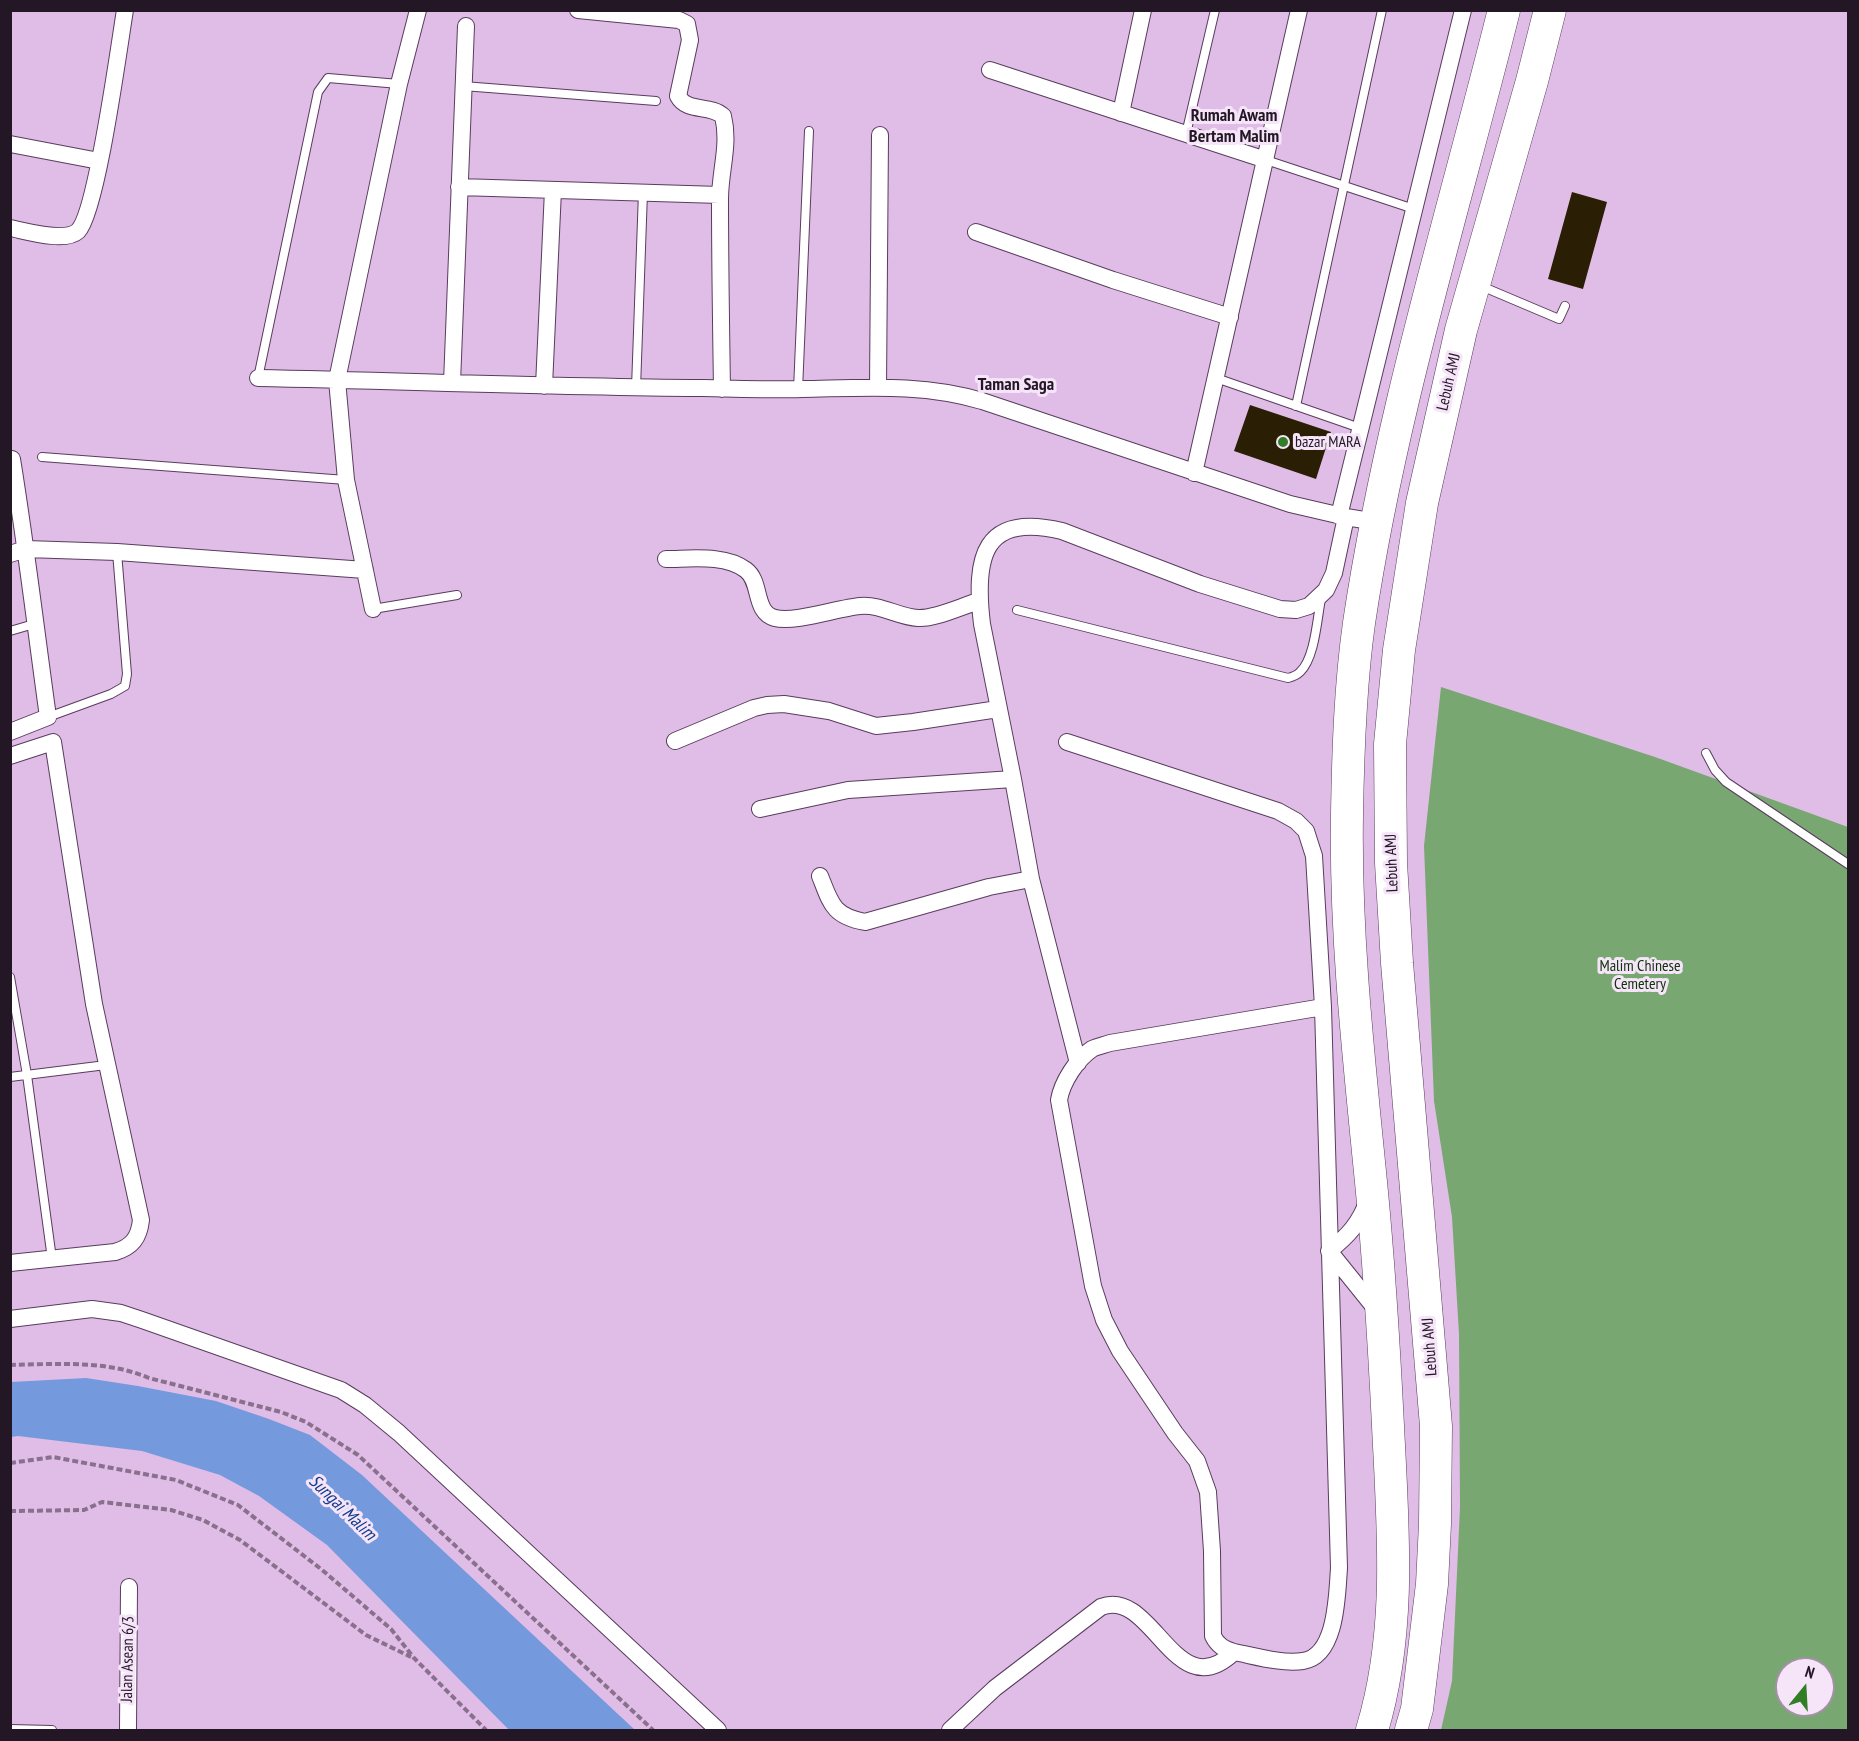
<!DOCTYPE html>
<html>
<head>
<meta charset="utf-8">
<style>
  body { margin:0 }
  #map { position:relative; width:1859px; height:1741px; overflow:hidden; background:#e0bde6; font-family:"PT Sans Narrow",sans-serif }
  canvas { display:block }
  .frame { position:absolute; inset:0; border:12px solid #231625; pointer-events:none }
  .north { position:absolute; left:1775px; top:1657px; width:60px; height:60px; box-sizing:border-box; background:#f6e5f9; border:2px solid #a292a4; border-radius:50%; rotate:18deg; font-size:16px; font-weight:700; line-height:24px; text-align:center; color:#231625 }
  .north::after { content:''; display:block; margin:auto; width:21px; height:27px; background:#327e27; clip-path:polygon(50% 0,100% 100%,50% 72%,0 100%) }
</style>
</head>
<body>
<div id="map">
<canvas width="1859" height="1741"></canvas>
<div class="frame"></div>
<div class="north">N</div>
</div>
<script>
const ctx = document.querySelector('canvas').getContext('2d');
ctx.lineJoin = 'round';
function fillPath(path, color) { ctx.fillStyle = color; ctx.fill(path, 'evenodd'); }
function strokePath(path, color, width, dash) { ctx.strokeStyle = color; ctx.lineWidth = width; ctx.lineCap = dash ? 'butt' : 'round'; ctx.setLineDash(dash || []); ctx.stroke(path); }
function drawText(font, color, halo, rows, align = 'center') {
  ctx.font = font + ' "PT Sans Narrow",sans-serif'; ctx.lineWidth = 6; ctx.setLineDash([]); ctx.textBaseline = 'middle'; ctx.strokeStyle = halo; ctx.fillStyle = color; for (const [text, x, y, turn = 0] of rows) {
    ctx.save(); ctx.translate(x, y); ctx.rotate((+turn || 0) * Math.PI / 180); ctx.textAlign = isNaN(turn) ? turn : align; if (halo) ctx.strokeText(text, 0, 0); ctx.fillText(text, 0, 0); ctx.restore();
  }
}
const green = new Path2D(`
  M1441,687L1655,757L1848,827V1730H1441L1452,1681L1460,1507L1459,1334L1452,1217L1434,1101L1424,846ZM1787,1669H1823V1705H1787Z`);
const water = new Path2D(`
  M86,1378L138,1386L216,1401L269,1419L310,1435L362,1475L635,1730H509L327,1545L259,1496L220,1475L142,1451L18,1436L11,1437V1382Z`);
const building = new Path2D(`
  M1572,192L1607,202L1583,289L1548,279Z
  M1250,405L1331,432L1316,479L1234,451Z`);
const path = new Path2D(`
  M10,1365C56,1364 107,1360 149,1378L281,1412L306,1422L358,1455L653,1730
  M10,1463L53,1457L176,1480L238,1505L321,1569L391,1629L414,1658L486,1730
  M10,1511L84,1510L102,1502L171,1510L203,1520L240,1540L366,1635L411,1657`);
const lane = new Path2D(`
  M463,86L656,101
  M1186,134L1215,10
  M1266,160L1414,209
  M1481,286L1559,319L1565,306
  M258,378L318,92L328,78L399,84
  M1216,378L1360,428
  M636,388L643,192
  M798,390L809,131
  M1296,406L1382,10
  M42,457L346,480
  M373,609L457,595
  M1017,610L1288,678C1292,677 1297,675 1300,672C1315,658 1317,619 1321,599
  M10,631L34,624
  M48,717L111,694L125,686L127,674L117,552
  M1706,753L1715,770L1726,782L1848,864
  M10,977L27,1075L52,1259
  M10,1077L106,1065
  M10,1729L52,1730`);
const street = new Path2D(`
  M578,10L679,20L687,24L690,40L678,96C687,113 710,104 723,116C730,145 720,170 720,199C720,262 721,325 722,389
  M990,70L1266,160
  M1121,113L1143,10
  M10,144L99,161
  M459,187L720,195
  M10,228C26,231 65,243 78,231C97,212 119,46 125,10
  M976,232L1113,280L1230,317
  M258,378C406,381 554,387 702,388C736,389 769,390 802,389C863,388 923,383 982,401L1290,504L1346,517L1376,522
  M452,383L466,26
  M544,386L553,190
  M878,387L880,135
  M1194,473L1299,10
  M1339,516L1463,10
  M10,554L26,549L117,552L365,570
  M666,559C690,559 725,554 746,570C762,582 753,612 775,618C795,623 838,608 860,606C881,604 898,617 918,618C935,619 962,606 979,601
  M373,609L346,480L337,380L399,84L418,10
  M10,732L48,717C36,631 26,545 12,459
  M675,741L754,708L767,705L784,704L829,711L876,726L913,722L998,709
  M10,756L53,742L94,1004L141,1220C139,1238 132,1247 115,1252L10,1263
  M760,809L848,790L1013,779
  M820,876C831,904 833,916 865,922L989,887L1031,879
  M1078,1063L1031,879L1013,779L982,624C974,557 983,512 1062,531L1200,584L1280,609L1296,610L1309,606L1326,590L1334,573L1346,517
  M1368,1200C1360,1223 1348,1236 1329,1251L1379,1313
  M10,1319L92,1309L121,1313L142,1320L341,1390L365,1405L399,1433L718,1730
  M1234,1652C1224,1649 1218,1646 1213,1636L1212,1551L1208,1492L1197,1461L1175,1433L1120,1351L1104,1320L1093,1286L1059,1100C1062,1082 1077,1059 1092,1049C1098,1046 1105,1045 1110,1043L1323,1007
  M128,1730L129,1587
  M950,1730L995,1688L1101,1607C1153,1587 1175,1709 1234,1652C1255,1656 1281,1664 1303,1661C1337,1656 1337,1594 1339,1568L1323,1007L1314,856L1306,831L1296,821L1278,811L1067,742`);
const highway = new Path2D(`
  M1372,1730C1402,1631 1393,1528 1388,1426C1384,1345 1379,1263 1371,1182C1359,1060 1345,938 1347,815C1348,752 1350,687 1359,623C1390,415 1453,214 1504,10
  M1411,1730L1417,1709L1432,1584L1435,1524L1436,1426L1397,963L1391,863L1390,744L1399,650L1422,503L1461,330L1532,81L1550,10`);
const markers = [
  [1283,442,6,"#327e27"]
];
const streetNames = [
  ["Lebuh AMJ",1449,382,-77],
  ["Lebuh AMJ",1392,863,-92],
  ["Lebuh AMJ",1430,1347,-94],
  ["Jalan Asean 6/3",128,1659,-89]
];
const poiNames = [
  ["bazar MARA",1295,442]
];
const parkNames = [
  ["Malim Chinese",1640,966],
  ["Cemetery",1640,984]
];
const neighbourhoodNames = [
  ["Rumah Awam",1234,116],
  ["Bertam Malim",1234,137],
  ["Taman Saga",1016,385]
];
const waterNames = [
  ["Sungai Malim",342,1508,44]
];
fillPath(green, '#79a772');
fillPath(water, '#749add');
fillPath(building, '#2a1e05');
strokePath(lane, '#593c5e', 10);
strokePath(street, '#593c5e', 18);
strokePath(highway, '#593c5e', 33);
strokePath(path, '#89708d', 4, [6, 3]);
strokePath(lane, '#fff', 8);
strokePath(street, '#fff', 16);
strokePath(highway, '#fff', 32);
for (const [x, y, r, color] of markers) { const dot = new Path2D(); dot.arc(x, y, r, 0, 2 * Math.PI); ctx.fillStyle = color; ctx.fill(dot); strokePath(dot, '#f6e5f9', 2); }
drawText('16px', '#231625', '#f6e5f9', streetNames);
drawText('16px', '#231625', '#f6e5f9', poiNames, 'left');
drawText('16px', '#0c3306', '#f6e5f9', parkNames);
drawText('bold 18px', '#231625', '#f6e5f9', neighbourhoodNames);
drawText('italic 18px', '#143e8d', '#f6e5f9', waterNames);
</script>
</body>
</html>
